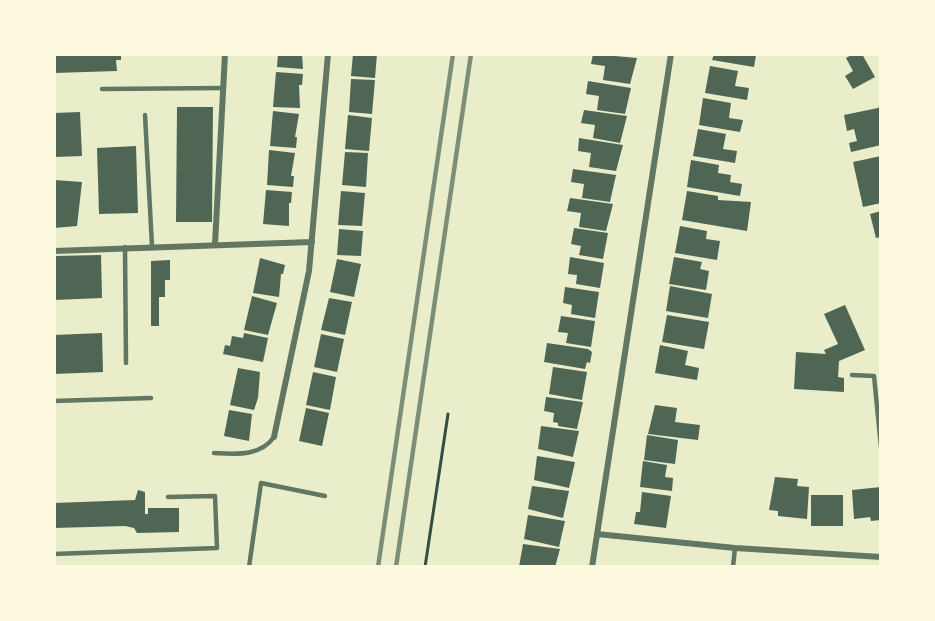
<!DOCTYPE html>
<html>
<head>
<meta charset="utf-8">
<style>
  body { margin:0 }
  #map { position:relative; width:935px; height:621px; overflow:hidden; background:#e9edc9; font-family:Inter,sans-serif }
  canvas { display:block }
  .frame { position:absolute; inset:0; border:56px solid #fefae0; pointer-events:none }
</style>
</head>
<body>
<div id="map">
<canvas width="935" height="621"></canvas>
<div class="frame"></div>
</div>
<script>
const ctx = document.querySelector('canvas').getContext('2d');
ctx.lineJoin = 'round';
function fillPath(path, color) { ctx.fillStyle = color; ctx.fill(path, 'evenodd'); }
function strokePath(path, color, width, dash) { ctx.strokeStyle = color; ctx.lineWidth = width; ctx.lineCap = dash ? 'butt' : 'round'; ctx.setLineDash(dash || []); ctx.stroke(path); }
const building = new Path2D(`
  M54,54H121V60H116L117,71L54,73Z
  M278,54H302L303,69L277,67Z
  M353,54H377L375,78L351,76Z
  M593,54L637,58L630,84L603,80L605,66L591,64Z
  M714,54H750L756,55L754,67L712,60Z
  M853,54H862L875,77L853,89L845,76L853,71L846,58Z
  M710,66L738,71L735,86L749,88L747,100L705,93Z
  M276,72L303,74L302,85H299L300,108L273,107Z
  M351,79L375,80L372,114L349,112Z
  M588,81L631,88L625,114L597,110L599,96L586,94Z
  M703,98L731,103L729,118L743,120L740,132L699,125Z
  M881,104V145L851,152L849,143L857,141L854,129L847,131L844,115L878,108Z
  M177,107H213L212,222H176Z
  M584,110L627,116L620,143L593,138L595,125L581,123Z
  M273,111L299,114L295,137H297L296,148L270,146Z
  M80,112L82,156L54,157V113Z
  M348,115L372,118L369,151L345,149Z
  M698,129L726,134L723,149L737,151L735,163L693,156Z
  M579,138L623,145L616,171L589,167L591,153L578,151Z
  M136,146L138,213L99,214L97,148Z
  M269,150L295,153L291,176H294L293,187L267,185Z
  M345,152L368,153L366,187L342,185Z
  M881,156V203L863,207L853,162Z
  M691,160L719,165L718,173L731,175L730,182L742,184L740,196L687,187Z
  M573,169L616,175L610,202L582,198L584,184L571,182Z
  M54,180L82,182L77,226L54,228Z
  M266,190L292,192L291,203H289V226L263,224Z
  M341,191L365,193L362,226L338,225Z
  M687,191L718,196V200L751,202L747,231L682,220Z
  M570,198L613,204L606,231L579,227L581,213L567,211Z
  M881,211V237L876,238L870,214Z
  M680,226L707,231L706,239L720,241L717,260L675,253Z
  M574,228L608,233L603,259L579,255L581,246L571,244Z
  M339,229L363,231L361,256L337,255Z
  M101,255L102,298L54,300V256Z
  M570,257L604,263L600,288L576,284L577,275L568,274Z
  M674,257L702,262L700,269L709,271L706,290L669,284Z
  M260,258L285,265L283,274H281L279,297L253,293Z
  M337,259L361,264L354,297L330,292Z
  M170,260V280H165V297H159V326H151V261Z
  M670,286L712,294L708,318L666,311Z
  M565,287L599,292L595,318L571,314L572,305L563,303Z
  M252,296L277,303L268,335L244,330Z
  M329,298L352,302L345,335L321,330Z
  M845,305L865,350L839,361L838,377L844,378V392L794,389L796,352L826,354L824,350L838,344L824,314Z
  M667,315L709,322L704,349L662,342Z
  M561,316L595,321L591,347L566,343L568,333L558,332Z
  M102,333L103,372L54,374V335Z
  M244,333L268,338L263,362L223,354L225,345L230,346L232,336L243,338Z
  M321,334L344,339L337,372L314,367Z
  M547,343L588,349L592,352L590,363L587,362L585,369L544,362Z
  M660,345L688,351L685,365L699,368L697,380L655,373Z
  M553,367L587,372L582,400L549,394Z
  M238,368L260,372L258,398L254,410L230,405Z
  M313,372L336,377L330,410L306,405Z
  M546,397L583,402L577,429L558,426V423L553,422L554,413L544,411Z
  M655,405L677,408L675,422L700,425L698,440L648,434Z
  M306,408L329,413L322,446L299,441Z
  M229,410L252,414L249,441L224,436Z
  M541,426L579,431L573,457L538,449Z
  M647,435L678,440L675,464L644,460Z
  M537,456L575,462L569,488L534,480Z
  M643,461L667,465L665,477L673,478L672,491L640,487Z
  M775,477L798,479L797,486L809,487L807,519L778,516V511L769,510Z
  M532,486L569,491L563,518L528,509Z
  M881,487V520L871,521L870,517L854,519L852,490Z
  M138,490L145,492V514H148V508H179V532L137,533L134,528L125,526L54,528V503L135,500Z
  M642,492L671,496L666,528L634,524L636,512H640Z
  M811,495H843V526H811Z
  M528,515L565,521L559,547L524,539Z
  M523,544L560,549L555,567H519Z`);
const path = new Path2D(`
  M425,567L448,414`);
const service = new Path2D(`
  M102,89L224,88
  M145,115L152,246
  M125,247L126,363
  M852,375L874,376L881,447
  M54,401L151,398
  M214,453C235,454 260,457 274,437
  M54,554L217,548L215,496L168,497
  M249,567L261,483L325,496
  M733,567L735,548`);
const minor = new Path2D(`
  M215,244L225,54
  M54,251L312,242
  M274,437L309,271L328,54
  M597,534L735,548L881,557
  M592,567L671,54`);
const rail = new Path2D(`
  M378,567L453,54
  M396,567L471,54`);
fillPath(building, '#4f6655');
strokePath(path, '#344e41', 3);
strokePath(service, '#617663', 4.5);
strokePath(minor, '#617663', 6);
strokePath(rail, '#7c8e77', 4.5);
</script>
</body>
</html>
